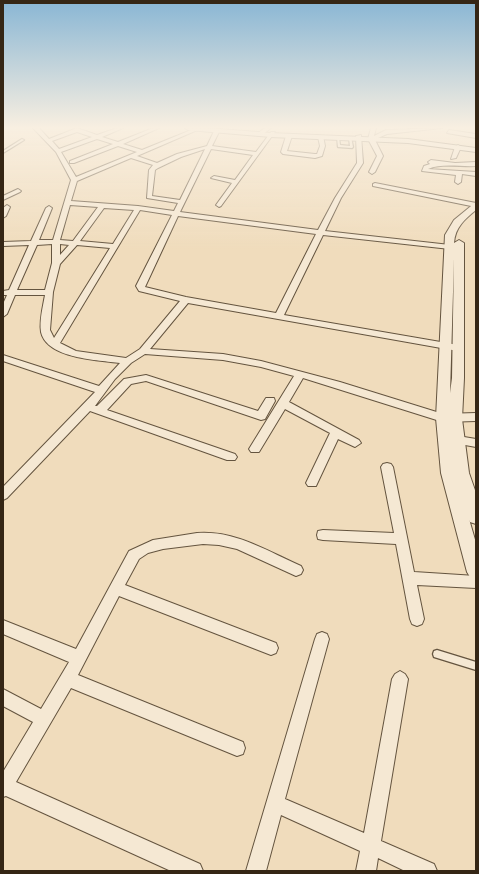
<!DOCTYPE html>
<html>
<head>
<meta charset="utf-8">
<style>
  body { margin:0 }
  #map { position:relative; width:479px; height:874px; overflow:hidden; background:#f0dcbc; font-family:"Old Standard TT",serif }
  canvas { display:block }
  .frame { position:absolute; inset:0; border:4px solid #352615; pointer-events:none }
</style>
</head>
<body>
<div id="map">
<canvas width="479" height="874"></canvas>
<div class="frame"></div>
</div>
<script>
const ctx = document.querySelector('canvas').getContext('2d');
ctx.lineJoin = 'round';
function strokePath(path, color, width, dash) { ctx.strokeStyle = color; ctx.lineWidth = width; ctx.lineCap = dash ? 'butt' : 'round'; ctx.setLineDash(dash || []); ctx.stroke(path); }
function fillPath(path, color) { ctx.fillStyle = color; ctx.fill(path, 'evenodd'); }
const service = new Path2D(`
  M337,137L339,138L340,145L350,146L349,138L351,137L353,147L352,148L338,147Z
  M22,139L24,140L3,153V151Z
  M437,650L476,662V670L434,657L433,654L434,651Z`);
const minor = new Path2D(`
  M33,128H39L49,139L77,128L97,135L117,128H123L102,137L118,142L153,128H159L123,144L142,150L196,128H202L137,156L157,163L177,154L207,146L215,129L220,130L212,146L256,152L271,132H275L221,206L219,207L216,205L232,183L211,178L214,176L235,180L253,155L211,149L180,212L318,230L335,198L357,163L356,136L361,135L363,163L341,198L325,231L450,245L454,247L450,249L323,235L284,315L458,345L461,346V350L458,351L188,303L150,349L223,354L261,361L340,382L443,414L476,413V421L443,422L303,378L289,402L359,440L361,443L355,447L338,439L316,486H308L306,483L330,433L285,409L259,452H251L249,449L294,376L261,367L223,360L145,354L131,363L115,379L95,406H97L124,379L146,375L258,411L266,398H274L275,401L265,419L261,420L146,381L131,384L107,410L235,454L237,457L235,460H227L90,411L7,498L3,500V487L95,392L3,361V355L99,386L120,363C99,360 47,359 41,332C39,321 43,306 45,295H15L7,314L3,317V304L7,295H3V291L9,290L29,245L3,246V242L31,241L46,208L49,206L52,208L39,240H53L71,180L56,152ZM77,132L92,137L59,149L52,141ZM97,139L113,144L70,161V163H74L118,146L137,152L76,177L61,152ZM205,149L180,200L152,196L155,170L158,168L181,157ZM131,158L153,165L149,170L147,198L178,203L174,211L138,206L71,201L77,181ZM70,205L98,207L73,241L60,240ZM104,208L134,210L113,244L80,241ZM140,210L172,215L136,286L139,291L180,301L140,349L126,358L76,351L60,343ZM178,216L316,234L276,313L186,297L145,287ZM52,244V263L45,290H17L37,245ZM60,244L69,245L60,255ZM77,245L110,248L54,338L50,330L53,292L60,264Z
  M265,128H271L262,135H258V133Z
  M371,128H376L374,136L386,130L442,128L387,134L378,138H374L383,156L375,172L372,174L369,172L377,156L368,139Z
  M449,130L476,134V138L447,133Z
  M289,134L292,136L287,151L315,154H317L320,146L318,137L323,136L325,146L322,156L315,158L283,154L281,152L286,136Z
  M458,145L461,147L456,158L451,159L455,147Z
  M431,160L455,163L476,162V166C461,167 441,163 428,169L476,172V176L462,174L461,182L458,184L455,182L456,175L422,171L424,166L430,164L428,162Z
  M375,183L476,203V207L373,186V184Z
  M18,189L21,191L20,192L3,200V196Z
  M7,205L10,207L6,216L3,218V208Z
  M458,436L476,439V447L454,443L452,440Z
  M387,463L391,464L393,467L414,572L476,576V588L417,585L424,619L422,624L417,626L412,624L410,619L396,544L323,540L318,539L317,535L318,531L323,530L394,533L381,467L383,464Z
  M197,533C235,530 267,551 301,566L303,570L301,574L296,576L237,549L219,545L203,544L163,549L148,553L139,559L125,585L276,643L278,648L276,653L271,655L119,596L78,675L243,742L245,748L243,754L237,756L71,688L16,782L200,864L203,871H171L6,796L3,797V772L33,722L3,706V689L41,709L69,662L3,634V620L76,649L129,551L153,540Z
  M322,632L327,634L329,639L285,799L364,833L392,679L395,674L400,671L405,674L408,679L381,841L434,864L437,871H405L378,858L376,871H356L360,851L281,815L266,871H246L315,639L317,634Z`);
const tertiary = new Path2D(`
  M185,128H207L271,133L408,139L476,148V152L408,143L271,137L188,130Z
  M476,202V210C465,219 455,227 454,243L459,240L464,243V378L462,419L469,473L476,493V524L470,522L469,519L476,543V580L470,577L467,572L441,473L436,418L445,235L454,220ZM454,258L452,378L450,393Z`);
strokePath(service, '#64543f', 2.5);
strokePath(minor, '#64543f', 2);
strokePath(tertiary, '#64543f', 2);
fillPath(service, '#f5e8d3');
fillPath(minor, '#f5e8d3');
fillPath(tertiary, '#f5e8d3');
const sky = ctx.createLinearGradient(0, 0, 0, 250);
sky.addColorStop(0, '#89b6d4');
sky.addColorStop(0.51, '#f8efe1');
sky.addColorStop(1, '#f8efe100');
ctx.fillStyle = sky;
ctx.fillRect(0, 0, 479, 250);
</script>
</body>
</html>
